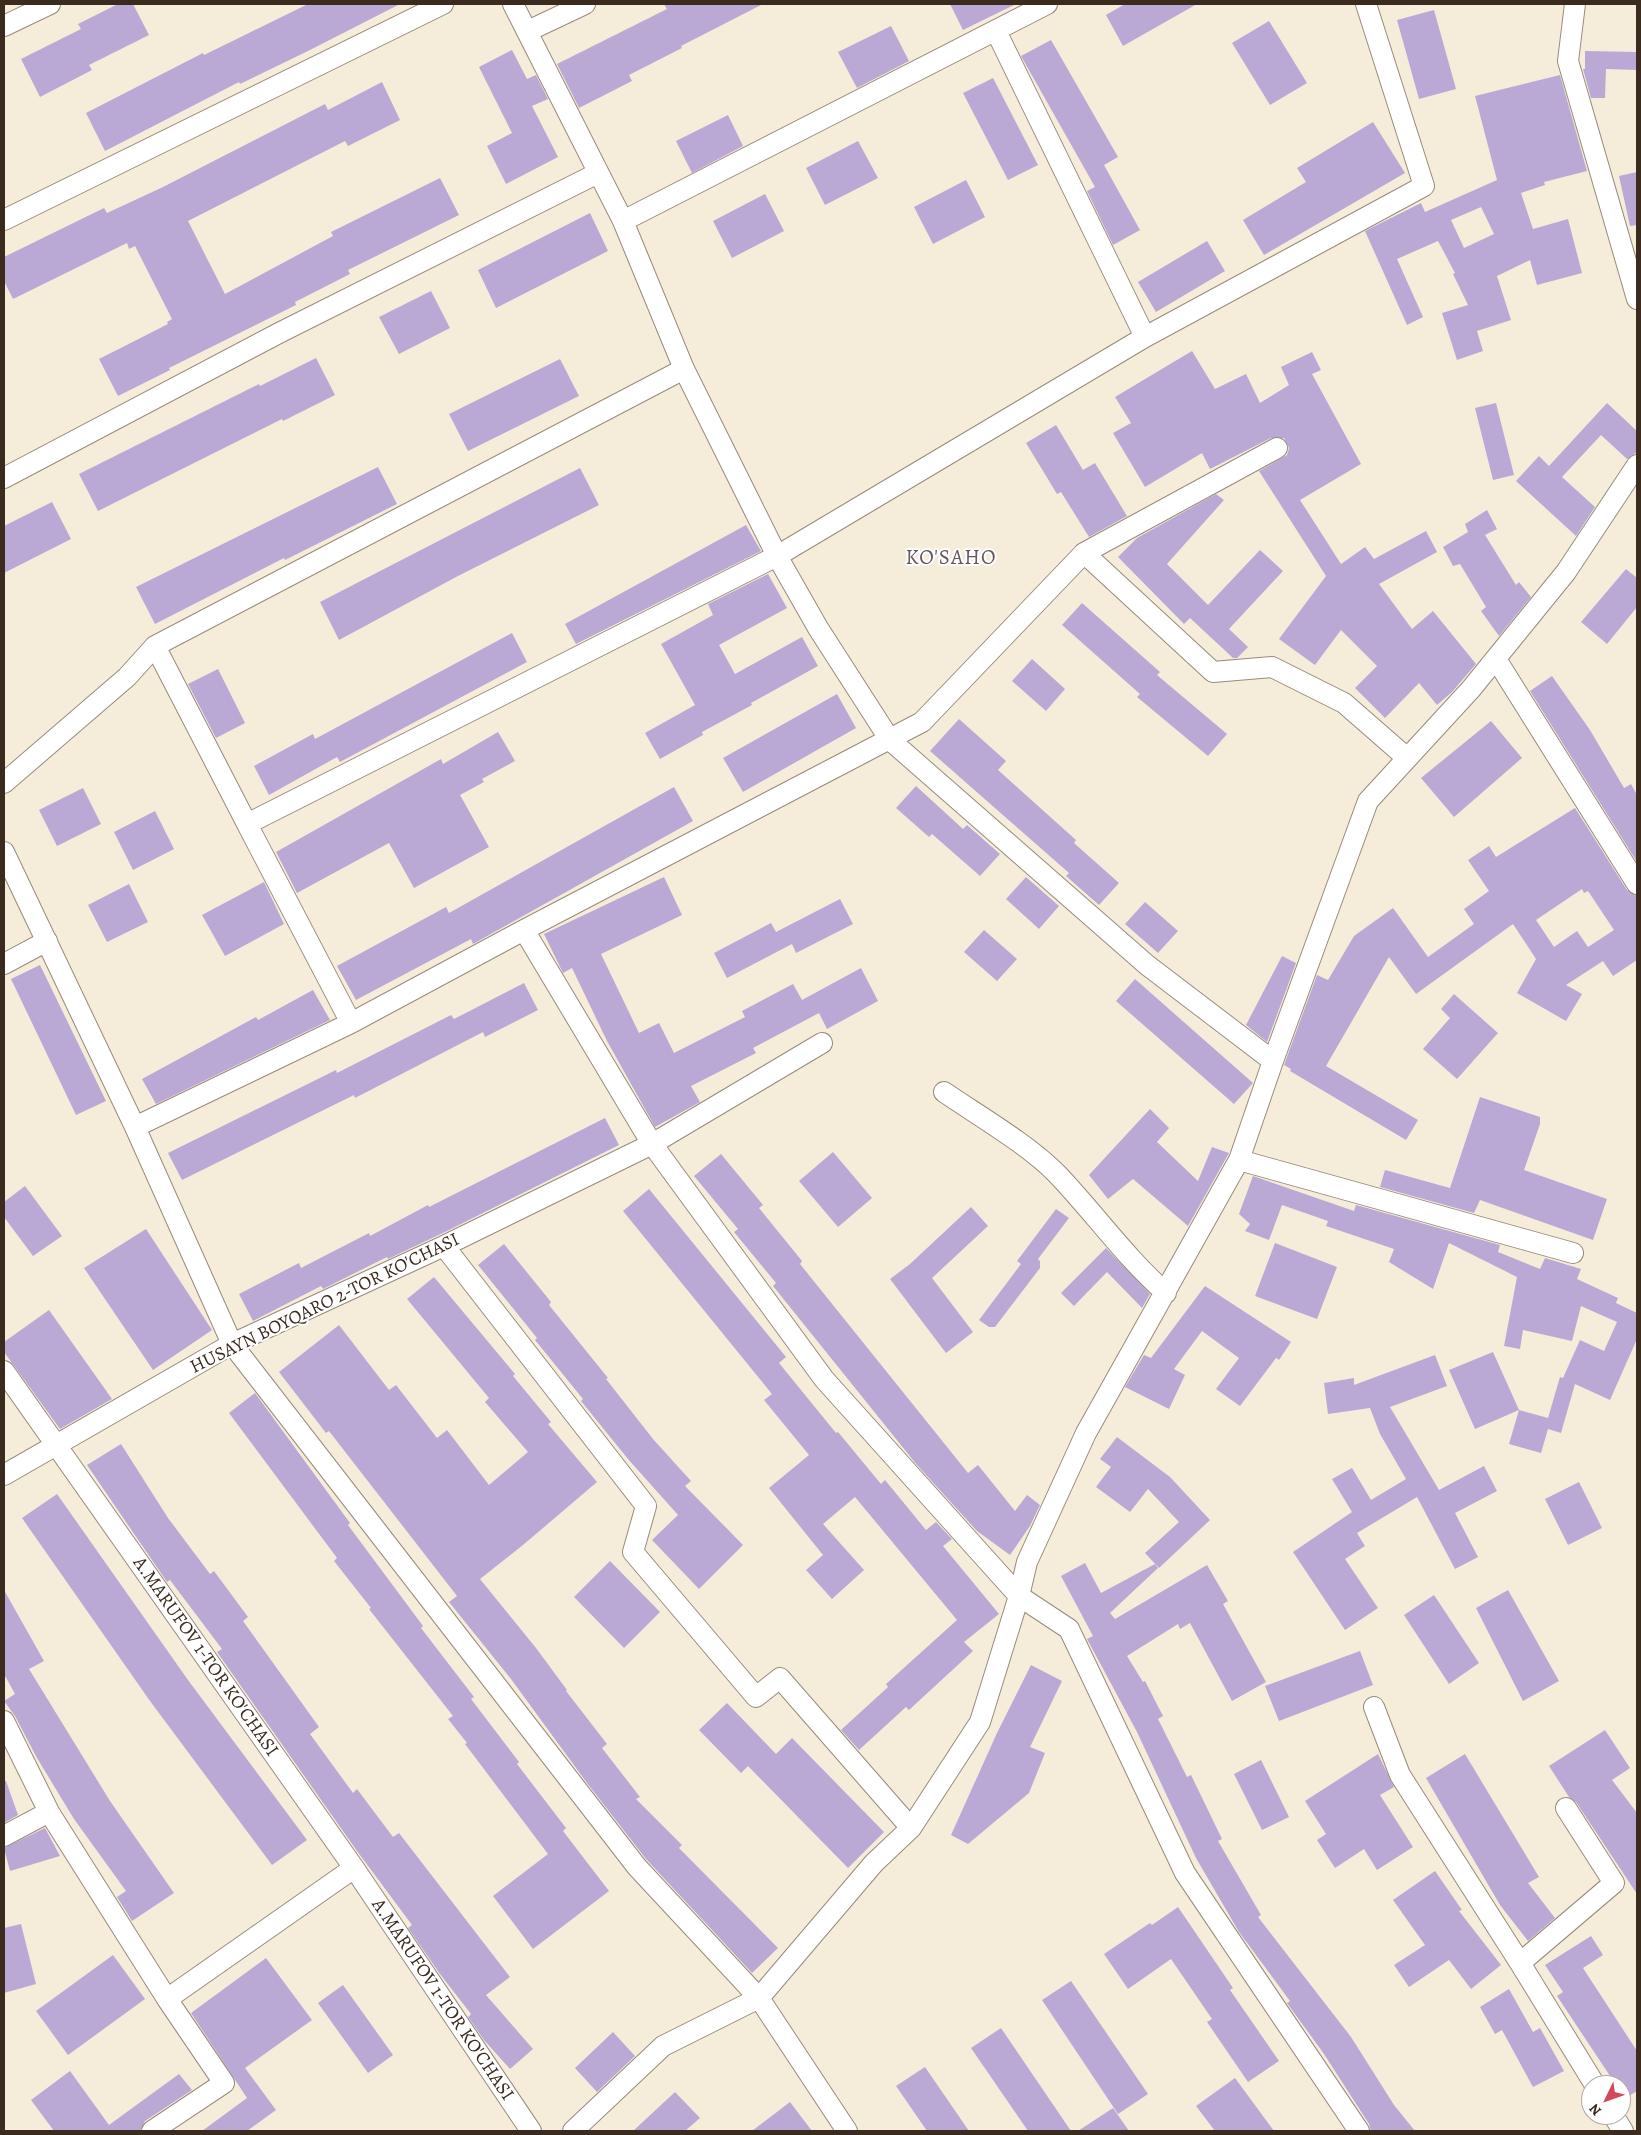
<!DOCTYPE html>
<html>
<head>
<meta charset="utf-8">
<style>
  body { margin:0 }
  #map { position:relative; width:1641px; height:2135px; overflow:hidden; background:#f6ecda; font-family:Alegreya,serif }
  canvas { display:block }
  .frame { position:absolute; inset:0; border:5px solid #3b2a1e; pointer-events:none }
  .north { position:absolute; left:1581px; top:2075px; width:50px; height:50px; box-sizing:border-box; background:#fff; border:1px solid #b1aaa5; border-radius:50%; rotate:228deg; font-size:14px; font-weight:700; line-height:20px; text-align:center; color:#3b2a1e }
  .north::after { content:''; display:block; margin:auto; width:18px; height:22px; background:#d1495b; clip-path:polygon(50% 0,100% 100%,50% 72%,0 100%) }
</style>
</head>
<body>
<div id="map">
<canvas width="1641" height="2135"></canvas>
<div class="frame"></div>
<div class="north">N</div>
</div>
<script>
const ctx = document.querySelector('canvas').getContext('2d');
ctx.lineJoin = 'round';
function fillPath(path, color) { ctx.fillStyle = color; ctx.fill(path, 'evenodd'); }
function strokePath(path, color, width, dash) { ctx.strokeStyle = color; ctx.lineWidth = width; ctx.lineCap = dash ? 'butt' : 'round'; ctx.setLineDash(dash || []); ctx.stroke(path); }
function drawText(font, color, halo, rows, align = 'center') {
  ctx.font = font + ' Alegreya,serif'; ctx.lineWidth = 4; ctx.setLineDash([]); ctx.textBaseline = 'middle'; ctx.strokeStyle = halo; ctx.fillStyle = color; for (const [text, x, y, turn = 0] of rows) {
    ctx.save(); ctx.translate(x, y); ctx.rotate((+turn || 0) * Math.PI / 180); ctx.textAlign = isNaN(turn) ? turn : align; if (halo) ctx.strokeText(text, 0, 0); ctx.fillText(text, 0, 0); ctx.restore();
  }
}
const building = new Path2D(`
  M118,4H133L149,35L89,65L92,70L40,97L21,59L81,29L78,24Z
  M308,4H400L310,50L240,84L239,82L105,151L86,113L203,53L204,55Z
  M664,4H763L681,46L682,48L629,75L632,81L579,108L557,64L667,9Z
  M950,4H1016L963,30Z
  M1125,4H1197L1123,46L1106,15Z
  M1434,10L1456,89L1419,99L1397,20Z
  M1269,21L1307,83L1270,105L1232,43Z
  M891,26L909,61L857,88L838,52Z
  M1051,40L1118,157L1104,165L1140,230L1113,245L1087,191L1095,187L1021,56Z
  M512,50L527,79L536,75L548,99L532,106L558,157L506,184L487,146L512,133L479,67Z
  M1585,51L1637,52V70L1606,69L1605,98H1591L1583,69H1585Z
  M1560,75L1587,171L1544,182L1545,185L1521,193L1533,229L1568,219L1582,273L1537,285L1530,260L1497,276L1511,320L1477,331L1483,351L1457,360L1442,313L1468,305L1453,274L1455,273L1438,241L1397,259L1423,317L1407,325L1365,231L1421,203L1425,212L1497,180L1475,96ZM1481,207L1494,234L1464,248L1451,220Z
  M993,78L1038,165L1008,180L963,93Z
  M382,82L400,120L348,146L345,141L188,221L225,294L333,236L331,232L440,178L459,215L348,270L350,274L295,302L296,305L169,368L170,370L118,396L99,359L168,324L167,322L172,319L135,246L129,249L127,243L13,299L4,281V257L104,208L107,213L163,187L325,104L328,110Z
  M728,115L743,146L692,173L676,141Z
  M1373,122L1405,173L1264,255L1243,220L1306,182L1297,168Z
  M858,141L878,178L825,205L806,168Z
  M1637,172V225L1630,226L1619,176Z
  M966,180L985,217L933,244L914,207Z
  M765,194L784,231L732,258L713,221Z
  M590,213L608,251L496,308L478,270Z
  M1207,241L1225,271L1156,312L1138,282Z
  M431,291L450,328L399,354L379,317Z
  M1192,351L1215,389L1246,374L1260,403L1289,385L1281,367L1312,352L1321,370L1312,374L1361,464L1300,500L1341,564L1365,547L1374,559L1426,531L1437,552L1379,584L1412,629L1433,611L1476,664L1452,692L1437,705L1419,683L1385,718L1355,688L1377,666L1341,630L1315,665L1279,639L1326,576L1259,471L1287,455L1289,448L1284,438H1271L1210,469L1202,453L1145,487L1113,433L1131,423L1115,397Z
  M316,358L335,395L283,421L282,419L98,511L79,474L259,384L260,386Z
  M560,359L579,396L468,451L449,414Z
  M1496,403L1514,475L1493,480L1475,408Z
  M1607,403L1637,431V452L1627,459L1601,435L1562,477L1595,507L1576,536L1516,481L1539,456L1549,466Z
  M1056,425L1083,470L1095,463L1127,516L1089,537L1061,492L1057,494L1026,443Z
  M378,467L397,504L285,560L284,558L155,624L136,587Z
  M580,468L599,505L458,576L339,640L320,602Z
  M1216,494L1224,500L1167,564L1208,605L1260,550L1283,571L1229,629L1248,647L1237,658H1233L1190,618L1184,624L1118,557L1137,538Z
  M52,502L71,539L4,573V526Z
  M1487,510L1497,529L1485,535L1516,585L1519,582L1531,597L1499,636L1481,611L1486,607L1460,564L1453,566L1443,547L1468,532L1465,524Z
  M746,525L761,551L576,644L565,624Z
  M1626,569L1637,578V607L1607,644L1581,622Z
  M768,574L787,608L719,645L735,674L802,637L818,666L751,703L752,705L702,732L703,735L660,759L645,733L695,705L661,644L713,615L708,604Z
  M1082,603L1160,672L1157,675L1227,734L1208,756L1137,697L1140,694L1062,625Z
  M512,633L527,662L340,762L337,757L269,795L254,766L313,734L315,739Z
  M1032,659L1065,689L1046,711L1012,681Z
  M218,669L245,723L216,738L188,684Z
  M1552,676L1590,730L1624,788L1631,784L1637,795V862L1530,691Z
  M837,694L856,728L743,792L723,758Z
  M959,719L1006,761L998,770L1076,840L1074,843L1119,883L1099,905L1066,876L1069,873L930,751Z
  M1491,721L1522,758L1454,817L1421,778Z
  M498,732L515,761L482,779L484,782L460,795L489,847L414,888L389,843L297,893L276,852L441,759L443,764Z
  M916,786L963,829L967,825L1000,854L980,876L932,834L929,837L896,808Z
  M674,787L693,821L473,944L471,939L356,1000L337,966L446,907L449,913Z
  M83,788L101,824L57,846L39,810Z
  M1575,808L1627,890L1637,896V960L1613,976L1603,961L1566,985L1582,994L1566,1021L1517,993L1536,959L1513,924L1416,994L1389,957L1326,1066L1418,1120L1406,1140L1290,1071L1291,1069L1284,1065L1317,975L1328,980L1354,936L1393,908L1428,957L1474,924L1464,909L1489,891L1468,860L1489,846L1496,857ZM1582,889L1584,893L1588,891L1614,930L1588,947L1577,931L1554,947L1536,920Z
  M155,811L174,849L133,870L114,832Z
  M664,877L682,915L601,954L639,1033L659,1023L674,1053L745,1017L742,1011L793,984L802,1000L861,968L878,1001L827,1029L819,1013L753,1048L756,1053L691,1086L700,1102L655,1127L607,1041L572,968L563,973L544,934Z
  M1026,877L1059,906L1039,929L1006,899Z
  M264,882L284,924L225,956L202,915Z
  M129,884L148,922L107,942L88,905Z
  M840,899L853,924L796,953L792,944L727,978L714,953L771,923L776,932Z
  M1145,902L1178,931L1158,953L1125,924Z
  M984,930L1017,959L997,981L964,952Z
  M1282,956L1296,963L1267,1042L1246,1025Z
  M40,965L106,1101L76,1115L11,979Z
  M1135,979L1253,1083L1234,1104L1116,1001Z
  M524,983L538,1010L485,1037L483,1032L355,1098L354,1095L182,1180L168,1153L336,1070L337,1073L451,1015L454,1019Z
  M313,990L330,1020L156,1104L142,1079L256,1017L258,1020Z
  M1454,994L1498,1033L1457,1079L1423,1049L1450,1018L1441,1009Z
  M1480,1097L1540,1117V1124L1524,1170L1607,1199L1593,1240L1480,1200L1474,1213L1380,1187L1385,1170L1450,1188Z
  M1150,1109L1169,1128L1157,1142L1198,1181L1212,1147L1229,1153L1188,1226L1133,1179L1108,1199L1089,1175Z
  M605,1118L619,1145L447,1231L388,1259L387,1257L323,1289L321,1286L253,1321L239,1294L299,1263L301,1268L369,1233L370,1236L428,1205L429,1207Z
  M833,1152L872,1198L838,1227L799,1181Z
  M721,1154L763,1205L759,1208L802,1261L800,1264L968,1473L978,1465L1015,1511L1027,1495L1040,1505L1030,1526L1010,1555L977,1531L917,1465L773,1286L776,1283L734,1232L738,1229L694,1176Z
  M1253,1176L1354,1211L1356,1205L1500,1245L1498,1252L1540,1269L1545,1258L1581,1269L1577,1279L1618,1298L1616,1303L1637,1313V1339L1610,1400L1575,1384L1561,1433L1548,1429L1541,1453L1509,1444L1519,1410L1548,1418L1560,1377L1563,1378L1580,1340L1604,1351L1617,1322L1581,1306L1572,1341L1523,1330L1520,1349L1504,1346L1517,1277L1449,1243L1433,1289L1389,1262L1394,1249L1326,1226L1328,1221L1282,1205L1269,1240L1245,1231L1250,1224L1239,1214Z
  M25,1186L62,1236L33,1256L4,1217V1202Z
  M649,1189L786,1357L779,1363L836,1433L838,1432L881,1484L885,1480L926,1530L936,1522L952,1539L943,1546L999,1614L964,1642L973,1651L909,1710L906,1707L859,1750L841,1730L888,1687L886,1684L957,1620L855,1497L823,1524L864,1570L832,1599L806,1570L823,1555L769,1488L809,1455L764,1400L772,1394L623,1211Z
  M971,1207L988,1226L932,1278L973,1332L946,1353L890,1279L910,1264Z
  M1056,1209L1069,1218L1038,1259L1040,1261V1268L995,1327H989L979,1320L1021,1264L1017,1261Z
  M146,1229L212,1330L153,1370L84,1268Z
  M1275,1243L1337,1267L1317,1319L1255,1296Z
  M504,1244L551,1302L549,1305L608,1378L606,1379L653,1439L691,1481L685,1486L743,1545L699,1589L652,1540L678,1515L628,1459L581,1401L583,1399L535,1340L537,1338L478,1265Z
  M1106,1248L1150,1294L1142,1308L1107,1272L1074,1306L1061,1293Z
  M434,1277L515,1374L513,1376L551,1422L548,1424L597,1482L523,1545L480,1579L536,1648L567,1690L566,1691L607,1744L602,1748L640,1797L636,1799L682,1845L679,1848L778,1948L752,1973L646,1859L587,1783L511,1679L449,1602L457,1596L329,1431L326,1433L279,1372L339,1325L389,1390L396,1385L437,1438L447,1430L489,1485L528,1452L485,1402L489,1398L407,1299Z
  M1205,1286L1291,1342L1279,1360L1276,1358L1240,1406L1216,1389L1239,1358L1202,1331L1174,1369L1185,1375L1169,1409L1125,1387L1144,1355L1151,1358Z
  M49,1310L112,1399L60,1429L4,1352V1342Z
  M1493,1352L1519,1410L1475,1429L1449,1370Z
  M1435,1355L1447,1386L1390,1407L1439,1490L1484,1466L1497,1491L1455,1513L1478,1557L1455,1569L1417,1497L1357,1533L1365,1546L1345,1559L1378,1608L1345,1630L1293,1552L1352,1512L1332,1479L1352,1468L1371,1500L1406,1479L1380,1434L1370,1408L1328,1414L1324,1383L1354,1378V1385Z
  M255,1393L350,1523L348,1525L423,1626L421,1628L474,1697L471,1699L519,1762L517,1764L566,1828L563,1831L609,1891L533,1949L493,1896L548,1854L465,1744L467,1743L448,1719L453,1716L369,1609L371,1608L334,1561L337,1558L229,1413Z
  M1117,1437L1170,1477L1210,1520L1159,1568L1145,1553L1179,1522L1148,1489L1130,1512L1096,1487L1111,1467L1100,1459Z
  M121,1444L168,1518L210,1574L214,1571L248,1617L243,1621L319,1727L310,1734L353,1793L357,1789L393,1837L399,1833L510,1977L486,1995L533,2049L510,2069L484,2040L468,2017L471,2014L440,1974L408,1928L412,1925L357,1851L217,1652L222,1649L170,1580L167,1582L87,1465Z
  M1579,1482L1602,1528L1568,1545L1545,1499Z
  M57,1494L188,1680L307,1840L272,1865L150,1701L22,1518Z
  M610,1561L660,1612L624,1648L574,1597Z
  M1085,1563L1101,1593L1155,1564L1158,1568L1110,1613L1115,1619L1207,1565L1228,1601L1223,1604L1266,1682L1232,1701L1190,1623L1180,1629L1178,1624L1127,1656L1143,1682L1145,1681L1163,1716L1158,1719L1187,1777L1191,1775L1222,1839L1218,1841L1261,1915L1258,1917L1351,2037L1394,2105L1415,2131H1371L1369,2124L1324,2054L1287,2003L1290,2001L1239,1932L1196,1858L1137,1732L1087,1639L1093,1636L1061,1576Z
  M4,1590L44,1661L29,1669L110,1801L174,1893L132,1921L117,1897L126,1891L74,1819L37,1758L15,1716L4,1701L15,1694L4,1674Z
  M1508,1590L1559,1681L1523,1701L1476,1608Z
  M1434,1595L1479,1663L1449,1684L1404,1615Z
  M1360,1651L1373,1685L1279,1721L1265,1686Z
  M1031,1665L1062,1681L1030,1747L1045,1753L1029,1793L968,1844L951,1835L997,1733Z
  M727,1703L776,1754L792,1738L884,1832L848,1868L748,1766L741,1773L699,1730Z
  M1605,1730L1630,1768L1612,1780L1637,1813V1894L1576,1802L1569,1797L1549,1766Z
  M1378,1754L1394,1787L1380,1795L1413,1847L1377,1870L1364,1849L1335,1868L1317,1840L1326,1834L1305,1801Z
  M1465,1754L1539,1877L1528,1883L1555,1918L1528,1941L1500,1905L1426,1778Z
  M1261,1760L1289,1817L1262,1830L1234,1774Z
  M4,1781H6L18,1815L4,1823Z
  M45,1828L60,1856L10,1871L4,1848Z
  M1435,1871L1462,1910L1459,1911L1501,1965L1471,1989L1449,1960L1409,1987L1394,1965L1425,1945L1393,1900Z
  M1178,1907L1233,1988L1230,1990L1279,2061L1248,2082L1207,2022L1212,2019L1171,1959L1128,1989L1104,1954L1150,1923L1152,1925Z
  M21,1924L36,1984L4,1993V1928Z
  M1591,1936L1603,1955L1583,1968L1637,2051V2091L1624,2099L1621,2093V2085H1616L1557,1996L1563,1992L1545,1965Z
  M113,1955L145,1999L68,2055L36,2011Z
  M266,1958L312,2020L245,2068L276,2110L247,2131H202L247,2098L191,2013Z
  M1071,1981L1148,2094L1118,2114L1042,2000Z
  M343,1985L393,2055L368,2073L318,2003Z
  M1509,1989L1533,2032L1540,2028L1564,2071L1533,2087L1502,2030L1495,2034L1480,2007Z
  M1001,2028L1071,2131H1028L971,2048Z
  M613,2032L635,2056L597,2092L575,2068Z
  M925,2067L969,2131H927L896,2086Z
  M70,2071L109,2125L179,2074L192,2090L145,2121L140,2131H54L31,2100Z
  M1235,2078L1274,2131H1215L1196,2106Z
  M675,2092L700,2118L685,2131H633Z
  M790,2102L812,2131H752Z
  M1113,2108L1129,2131H1078Z`);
const street = new Path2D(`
  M513,4L623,221L684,369L777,556L818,628L890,740L1147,965L1273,1061
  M1575,4L1568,61L1637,299
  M4,26L50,4
  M528,31L585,4
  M996,31L1145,337
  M4,220L443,4
  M623,221L1047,4
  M4,478L279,333L598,173
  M1084,553L1277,448
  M155,646L247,824
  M1496,659L1637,884
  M4,783L127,677L155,646L684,369
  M4,852L135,1127
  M524,930L652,1144L824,1379L1019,1596L980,1722L911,1828L874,1863L759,1998L663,2046L573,2131
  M4,964L47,941
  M351,1023L247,824L777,556L1145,337L1424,186L1366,4
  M944,1092C979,1116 1029,1145 1058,1175C1095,1214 1126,1258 1166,1293
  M1239,1160L1573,1253
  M444,1246L646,1506L633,1552L756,1697L780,1678L911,1828
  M4,1371L354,1868L531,2131
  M4,1475L232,1344L444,1246L652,1144L822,1043
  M1374,1707L1400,1775L1520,1963L1595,2085
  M4,1721L49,1812
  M4,1836L49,1812L167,1999L224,2083L152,2131
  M1520,1963L1614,1883L1566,1808
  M167,1999L354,1868
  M1613,2115L1623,2131
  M847,2131L759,1998L637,1867L232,1344L135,1127L351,1023L524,930L922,722L1084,553L1213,672L1272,667L1344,703L1407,758
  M1359,2131L1185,1873L1069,1629L1019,1596L1027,1562L1086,1433L1239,1160L1273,1061L1368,801L1471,689L1566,572L1637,465`);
const streetNames = [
  ["HUSAYN BOYQARO 2-TOR KO'CHASI",325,1304,-26],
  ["A.MARUFOV 1-TOR KO'CHASI",205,1657,55],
  ["A.MARUFOV 1-TOR KO'CHASI",442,2000,56]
];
const quarterNames = [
  ["KO'SAHO",951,559]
];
fillPath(building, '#bba9d5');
strokePath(street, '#988b7c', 22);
strokePath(street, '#fff', 20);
drawText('19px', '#3b2a1e', '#fff', streetNames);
ctx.letterSpacing = '1px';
drawText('21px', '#68565e', '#fff', quarterNames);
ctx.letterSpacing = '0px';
</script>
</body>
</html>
